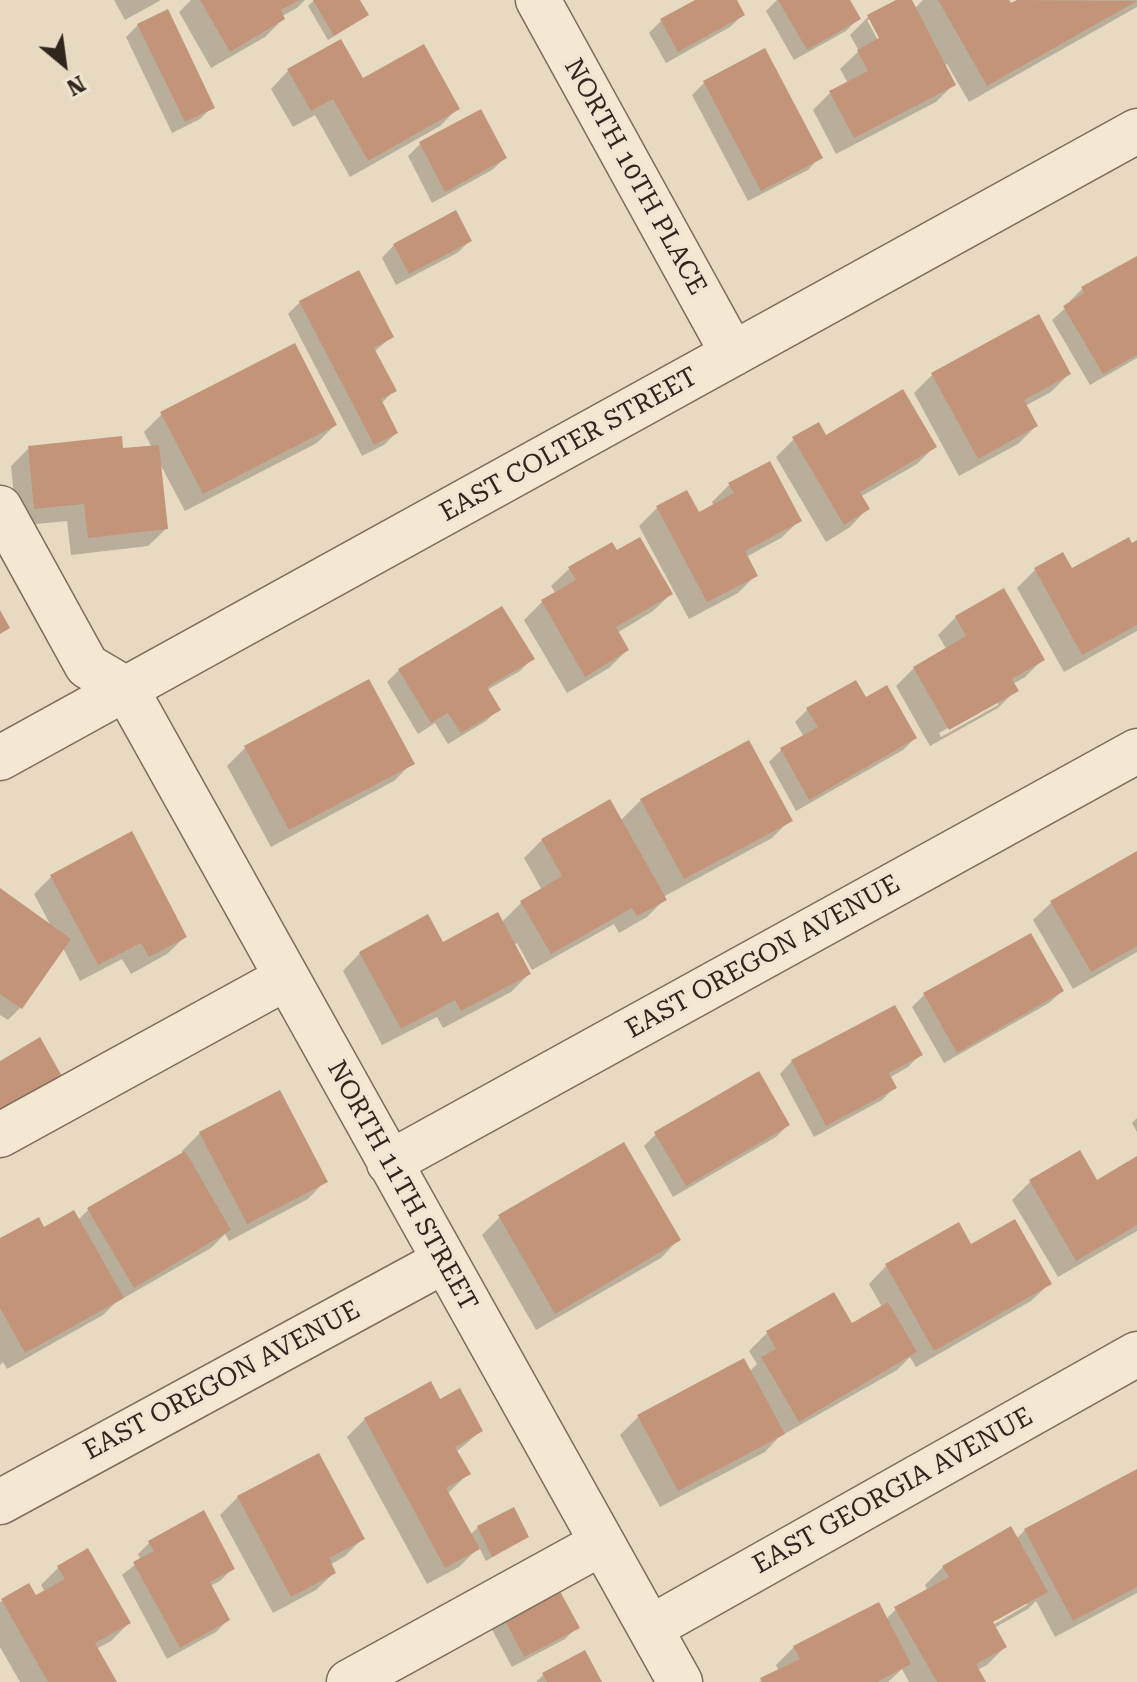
<!DOCTYPE html>
<html>
<head>
<meta charset="utf-8">
<style>
  body { margin:0 }
  #map { position:relative; width:1137px; height:1682px; overflow:hidden; background:#e8dac1; font-family:"Roboto Serif",serif }
  canvas { display:block }
  .north { position:absolute; left:24px; top:24px; width:80px; height:80px; -webkit-text-stroke:6px #f0e5d0; paint-order:stroke; rotate:151deg; font-size:22px; font-weight:700; line-height:32px; text-align:center; color:#31261d }
  .north::after { content:''; display:block; margin:auto; width:28px; height:36px; background:#31261d; clip-path:polygon(50% 0,100% 100%,50% 72%,0 100%) }
</style>
</head>
<body>
<div id="map">
<canvas width="1137" height="1682"></canvas>
<div class="north">N</div>
</div>
<script>
const ctx = document.querySelector('canvas').getContext('2d');
ctx.lineJoin = 'round';
function fillPath(path, color) { ctx.fillStyle = color; ctx.fill(path, 'evenodd'); }
function strokePath(path, color, width, dash) { ctx.strokeStyle = color; ctx.lineWidth = width; ctx.lineCap = dash ? 'butt' : 'round'; ctx.setLineDash(dash || []); ctx.stroke(path); }
function drawText(font, color, halo, rows, align = 'center') {
  ctx.font = font + ' "Roboto Serif",serif'; ctx.lineWidth = 6; ctx.setLineDash([]); ctx.textBaseline = 'middle'; ctx.strokeStyle = halo; ctx.fillStyle = color; for (const [text, x, y, turn = 0] of rows) {
    ctx.save(); ctx.translate(x, y); ctx.rotate((+turn || 0) * Math.PI / 180); ctx.textAlign = isNaN(turn) ? turn : align; if (halo) ctx.strokeText(text, 0, 0); ctx.fillText(text, 0, 0); ctx.restore();
  }
}
const shadow = new Path2D(`
  M114,0H161L125,20Z
  M191,0H305L297,8L282,16L283,19L265,37L211,68L179,12Z
  M314,0H358L367,15L328,40L308,6Z
  M699,0H734L743,15L730,27L666,63L649,33L661,21Z
  M777,0H848L858,19L846,31L794,60L766,11Z
  M900,0H909L914,9L923,0H1007L1010,6L1021,0H1137V7L969,102L947,64L944,66L954,84L936,102L836,154L813,110L831,92L848,83L840,69L859,51L850,35L868,17ZM867,20H872L886,46L882,48Z
  M138,25L212,107L200,119L172,133L126,37Z
  M288,71L458,108L440,126L350,177L315,115L293,127L271,89Z
  M704,83L820,157L808,170L748,201L692,95Z
  M480,112L505,158L492,170L432,203L408,156L420,144Z
  M470,241L457,253L396,285L382,258L394,245Z
  M1137,258V358L1090,385L1052,320L1071,303L1070,301L1082,289Z
  M300,302L391,337L374,352L394,390L381,404L396,433L384,445L362,456L288,314Z
  M1038,317L1069,374L1051,392L1025,406L1036,426L1018,444L959,476L914,393L932,375Z
  M162,414L335,425L317,443L185,511L159,462L166,529L148,546L71,555L67,521L17,526L11,466L29,448L121,450L152,448L144,432Z
  M826,437L935,446L917,464L860,497L867,509L850,527L826,542L776,457L794,439Z
  M729,485L799,521L781,538L746,557L756,575L738,593L689,619L639,526L657,508L698,515L714,506L712,502Z
  M1137,542V631L1064,672L1017,588L1035,570L1062,555L1071,570Z
  M611,544L617,553L671,594L653,611L617,633L627,650L609,668L567,693L524,620L542,602L556,594L551,586L569,569Z
  M956,617L1043,659L1025,677L1013,684L1016,690L998,708L930,746L896,686L914,668L947,650L938,635ZM998,700V705L941,737L939,733Z
  M532,659L520,671L487,690L499,709L486,721L448,744L435,723L418,734L387,682L399,670Z
  M865,700L915,738L903,750L796,811L769,762L781,750L804,737L795,722L807,710Z
  M245,748L412,763L394,781L271,847L227,766Z
  M641,800L790,820L772,838L663,897L664,900L647,917L619,933L614,924L532,970L517,943L513,945L529,974L511,992L443,1028L437,1017L382,1045L343,971L360,953L442,945L502,922L522,902L542,890L524,858L542,840L620,821Z
  M1137,854V952L1073,989L1033,920L1051,903Z
  M52,876L185,937L167,954L131,974L122,959L80,981L63,948L20,1008L8,1020L0,1015V891L52,928L34,894Z
  M1062,991L1049,1003L944,1063L912,1007L924,995Z
  M920,1055L908,1067L889,1078L894,1088L882,1100L814,1137L780,1074L792,1061Z
  M1137,1118V1132L1132,1123Z
  M788,1125L776,1137L673,1197L644,1146L656,1134Z
  M200,1133L325,1181L308,1199L229,1241L225,1234L211,1248L115,1303L103,1315L7,1369L3,1362L0,1365V1240L78,1220L89,1209L183,1154L182,1151Z
  M1137,1158V1231L1058,1277L1012,1200L1030,1182H1097Z
  M500,1217L678,1240L661,1258L536,1330L482,1235Z
  M971,1247L1049,1284L1031,1301L916,1367L910,1357L897,1370L779,1437L765,1452L660,1507L620,1435L638,1417L743,1360L749,1372L757,1364L749,1351L767,1333L833,1295L851,1325L882,1307L869,1284L886,1266Z
  M439,1402L481,1431L456,1452L468,1474L447,1494L470,1535L478,1527L527,1537L486,1561L479,1547L459,1567L427,1584L347,1437L365,1419Z
  M1137,1471V1593L1055,1637L1036,1601L1028,1609L994,1628L1005,1647L987,1665L977,1670L984,1682H909L902,1669L888,1682H759L779,1671L776,1665L794,1647L886,1619L896,1609L928,1591L925,1585L943,1567L1016,1539L1025,1530ZM1027,1601V1605L986,1629L984,1625Z
  M238,1497L363,1538L345,1556L330,1565L334,1573L316,1590L273,1613L220,1515Z
  M150,1542L233,1568L220,1581L210,1586L228,1620L216,1632L167,1659L122,1575L141,1560L138,1554Z
  M59,1567L129,1623L111,1641L96,1649L115,1682H20L0,1647V1602L28,1586L35,1598L45,1592L41,1585Z
  M503,1614L577,1627L565,1639L512,1667L490,1626Z
  M543,1675L599,1682H536Z`);
const building = new Path2D(`
  M200,0H300L281,10L285,19L230,52Z
  M313,0H360L369,15L334,36Z
  M695,0H737L745,15L678,52L660,19Z
  M778,0H850L861,19L807,50Z
  M896,0H912L956,85L854,138L829,91L868,71L857,50L879,38L867,15Z
  M938,0H1009L1011,3L1017,0L1137,1L987,86Z
  M168,9L215,108L185,122L137,24Z
  M341,39L363,78L424,44L460,109L368,161L333,99L311,111L287,69Z
  M765,48L823,158L761,191L703,81Z
  M481,109L507,158L445,192L419,142Z
  M456,210L472,241L409,274L393,244Z
  M1137,256V355L1103,374L1063,306L1084,293L1081,287Z
  M359,270L394,337L374,348L397,391L381,399L398,433L374,445L299,301Z
  M1039,314L1071,374L1024,400L1038,426L978,459L931,373Z
  M295,343L337,425L203,494L160,412Z
  M903,389L937,447L860,492L870,509L844,525L792,437L819,422L826,435Z
  M122,436L123,448L159,445L168,529L88,538L84,504L34,509L28,446Z
  M770,461L802,521L745,551L758,576L707,602L656,506L687,490L699,512L734,493L728,483Z
  M640,537L673,594L616,627L629,650L585,677L541,600L576,580L568,567L612,542L617,550Z
  M1129,537L1132,543L1137,540V625L1082,655L1034,568L1063,552L1072,568Z
  M1004,588L1045,660L1012,679L1019,691L949,730L913,667L966,636L955,616Z
  M502,606L535,659L487,687L501,710L461,733L448,713L431,723L398,669Z
  M0,610L10,628L0,634Z
  M369,679L415,764L289,830L244,746Z
  M856,680L866,697L887,685L917,738L809,800L780,748L818,727L806,708Z
  M749,740L793,821L684,879L640,799Z
  M610,799L667,900L637,916L632,908L551,954L520,901L562,876L541,839Z
  M132,831L187,937L149,957L141,943L98,965L50,875Z
  M1137,851V946L1091,972L1050,901Z
  M0,888L71,939L22,1009L0,994Z
  M498,912L531,974L461,1011L455,1000L401,1029L359,952L428,914L443,942Z
  M1031,933L1064,991L957,1053L923,993Z
  M895,1005L923,1055L889,1073L897,1088L826,1126L791,1060Z
  M40,1037L63,1078L0,1115V1061Z
  M759,1071L790,1125L686,1186L654,1132Z
  M280,1090L328,1182L247,1224L199,1132Z
  M624,1142L681,1240L555,1314L498,1215Z
  M1080,1150L1097,1180L1137,1156V1225L1076,1261L1029,1180Z
  M185,1151L231,1230L134,1288L87,1208Z
  M74,1210L124,1298L25,1353L0,1308V1238L39,1217L44,1227Z
  M1015,1219L1052,1284L934,1351L885,1264L959,1222L971,1244Z
  M834,1292L852,1323L888,1302L917,1352L799,1422L761,1357L776,1349L766,1331Z
  M744,1358L785,1434L678,1491L637,1415Z
  M431,1381L440,1399L460,1388L483,1431L455,1447L471,1474L446,1488L480,1549L445,1568L364,1418Z
  M319,1453L365,1539L329,1558L336,1573L291,1597L237,1496Z
  M1137,1469V1587L1073,1621L1024,1529Z
  M514,1507L529,1537L492,1557L477,1526Z
  M204,1510L235,1569L210,1582L230,1620L180,1648L133,1562L154,1551L148,1541Z
  M1011,1526L1048,1592L993,1622L1007,1647L976,1664L986,1682H937L894,1607L949,1577L942,1566Z
  M88,1548L131,1623L95,1643L117,1682H48L1,1599L29,1583L36,1595L65,1579L57,1566Z
  M556,1584L580,1628L524,1657L501,1613Z
  M879,1602L911,1664L877,1682H762L760,1678L800,1659L793,1646Z
  M585,1650L602,1682H547L542,1673Z`);
const minor = new Path2D(`
  M538,0L733,354
  M0,508L87,666L126,689L680,1682
  M0,758L1137,131
  M0,1135L286,978
  M389,1163L1137,751
  M0,1502L444,1261
  M650,1628L1137,1354
  M349,1682L602,1543`);
const streetNames = [
  ["NORTH 10TH PLACE",635,177,61],
  ["EAST COLTER STREET",569,445,-29],
  ["EAST OREGON AVENUE",763,957,-29],
  ["NORTH 11TH STREET",402,1186,61],
  ["EAST OREGON AVENUE",222,1381,-28],
  ["EAST GEORGIA AVENUE",893,1491,-29]
];
fillPath(shadow, '#0003');
fillPath(building, '#c2957b');
strokePath(minor, '#7f6c5b', 47);
strokePath(minor, '#f4e8d3', 44);
drawText('26px', '#31261d', '#f0e5d0', streetNames);
</script>
</body>
</html>
